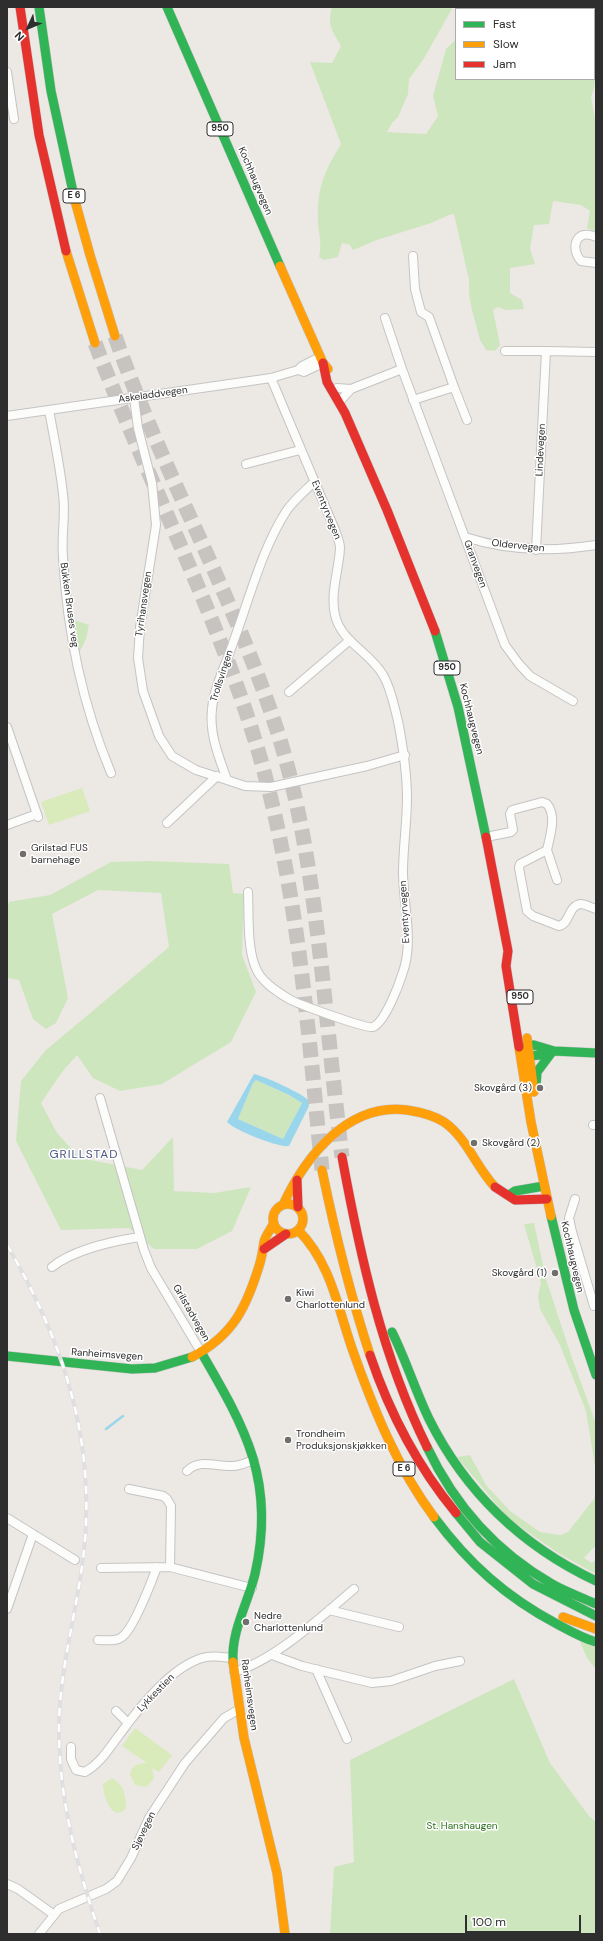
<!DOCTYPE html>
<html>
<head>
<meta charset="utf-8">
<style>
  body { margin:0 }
  #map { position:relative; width:603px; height:1941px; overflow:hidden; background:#ece8e4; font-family:"DM Sans",sans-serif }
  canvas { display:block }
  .frame { position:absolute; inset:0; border:8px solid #2e2e2e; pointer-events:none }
  .legend { position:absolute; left:455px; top:8px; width:140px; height:72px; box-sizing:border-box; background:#fff; border:1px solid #ababab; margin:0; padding:5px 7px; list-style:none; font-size:12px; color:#2e2e2e }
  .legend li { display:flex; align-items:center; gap:8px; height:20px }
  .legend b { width:20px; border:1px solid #ababab }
  .north { position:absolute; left:8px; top:8px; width:40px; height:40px; -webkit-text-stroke:3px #fff; paint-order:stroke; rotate:226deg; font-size:11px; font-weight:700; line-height:16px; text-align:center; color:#2e2e2e }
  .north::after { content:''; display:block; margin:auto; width:14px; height:18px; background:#2e2e2e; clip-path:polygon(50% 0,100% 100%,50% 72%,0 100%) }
  .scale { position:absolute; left:465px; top:1915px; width:116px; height:18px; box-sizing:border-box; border:2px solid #2e2e2e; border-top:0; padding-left:5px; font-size:12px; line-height:14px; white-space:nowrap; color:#2e2e2e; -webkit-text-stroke:3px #fff; paint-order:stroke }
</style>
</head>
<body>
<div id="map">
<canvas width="603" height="1941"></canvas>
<div class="frame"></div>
<ul class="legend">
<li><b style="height:5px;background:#30b455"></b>Fast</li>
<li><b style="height:5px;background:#ff9f0a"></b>Slow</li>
<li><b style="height:5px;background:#e5322d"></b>Jam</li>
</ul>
<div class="north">N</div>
<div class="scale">100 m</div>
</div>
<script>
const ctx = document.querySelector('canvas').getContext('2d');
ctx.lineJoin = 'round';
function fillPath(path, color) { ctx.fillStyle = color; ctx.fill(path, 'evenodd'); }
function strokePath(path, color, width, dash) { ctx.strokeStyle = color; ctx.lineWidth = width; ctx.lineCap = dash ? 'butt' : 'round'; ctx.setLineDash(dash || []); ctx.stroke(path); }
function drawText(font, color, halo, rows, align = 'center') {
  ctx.font = font + ' "DM Sans",sans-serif'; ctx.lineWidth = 3; ctx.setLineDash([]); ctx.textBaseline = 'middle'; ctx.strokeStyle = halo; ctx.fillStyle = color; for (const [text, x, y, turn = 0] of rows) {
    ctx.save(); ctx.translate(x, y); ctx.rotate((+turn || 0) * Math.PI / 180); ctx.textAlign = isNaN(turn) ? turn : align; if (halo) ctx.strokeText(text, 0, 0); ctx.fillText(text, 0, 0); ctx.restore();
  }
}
const green = new Path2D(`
  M332,7H453L423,60L409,79L408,94L398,117L392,123L387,132L426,134L438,116L433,96L446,49L456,39V79H594V9H589L596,7V82L591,97L596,124V232L587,228L590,211L581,205L553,201L549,224L534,225L530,249L535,264L510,268V293L522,300L524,309L505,310L498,307L493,310L500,345L495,351L486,350L480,340L472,310L469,295V280L454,214L449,215L431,223L377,240L353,250L350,245L342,243L338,257L324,260L319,257C322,245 319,235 318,223C317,188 323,174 341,144L310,62L332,63L341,46C332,30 327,25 332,7Z
  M486,7H537L536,9H484Z
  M74,620L89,625L86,639L79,653Z
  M150,861L229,864L233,893L244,894L242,955L256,992L231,1042L162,1084L120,1091L93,1078L77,1055L62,1072L41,1103L57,1133L80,1158L142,1170L173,1137L174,1191L214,1193L251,1187L232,1231L197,1249H154L129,1228L61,1230L16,1141L21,1081L46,1050L169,947L161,893L98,890L52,914L68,998L56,1023L46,1029L33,1019L19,980L7,978V911L9,902L50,895L111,862Z
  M256,1080L289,1095L302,1103L283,1139L238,1119L253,1083Z
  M534,1223L546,1279L571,1355L596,1424V1473L586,1411L560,1345L540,1309L538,1296L541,1283L524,1224Z
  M470,1455L486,1485L510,1511L540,1532L560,1535L568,1532L594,1499L596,1489V1545L584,1558L592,1563L596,1559V1574L558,1553L508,1518L457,1457Z
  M579,1639L596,1647V1669L587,1658Z
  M514,1679L550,1763L589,1816L596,1822V1934H330L334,1867L354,1862L350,1760Z`);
const pitch = new Path2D(`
  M82,788L90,811L49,825L41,802Z
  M135,1728L172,1755L159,1772L152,1768L154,1779L146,1787L135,1785L130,1774C132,1765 139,1763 147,1763L122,1746Z
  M112,1778C124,1785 126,1795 126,1808C112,1824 103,1795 103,1784Z`);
const water = new Path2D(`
  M254,1074C264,1076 304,1094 309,1101V1106L289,1146C279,1148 234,1130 227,1122ZM256,1080L289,1095L302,1103L283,1139L238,1119L253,1083Z`);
const stream = new Path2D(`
  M106,1429L123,1416`);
const highwayTunnel = new Path2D(`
  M115,336C163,475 238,602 281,743C304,821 314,900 323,981C329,1039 335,1098 342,1157
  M95,343C147,480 216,609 258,750C298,887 308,1029 322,1170`);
const street = new Path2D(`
  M7,72L14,119
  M596,237C577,228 569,247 581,261L596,263
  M413,256L415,289L421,312L429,317L454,387
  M385,318L402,369
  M505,351H546
  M298,370L302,366L320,357
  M337,388L351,389L402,369L505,645L519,664L530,676L573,701
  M134,398L138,428L152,483L156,525L140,627L138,658L143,691L159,736L172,756L196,770L227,780
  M342,399L351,389
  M413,400L454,387L467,420
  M49,410C54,438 60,466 63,494C66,515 61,536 63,557C67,630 83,706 111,773
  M7,416L271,378L298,370L304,372L323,363
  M246,464L300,450
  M314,482C305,491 295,499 287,510C262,548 249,600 233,643C226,664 214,687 212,709C209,734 219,757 227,780L245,786L271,787L367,766L405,755
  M465,537C508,551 552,552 596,545
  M536,550L546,351L596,352
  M289,692L350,640
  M7,727L38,817
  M167,823L217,776
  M7,825L37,814
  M486,837L511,832L513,830L510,814L512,810L542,802L547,804C557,816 550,836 547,850L520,864L519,868L527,911L533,916L559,926C570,924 568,905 581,904C585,904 592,908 596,909
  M547,850L557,880
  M248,892C249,914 247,946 255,966C260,981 276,991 289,999C298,1004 366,1029 373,1027C385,1022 399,985 403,972C414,940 403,905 403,872C403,848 407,823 407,798C407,772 403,747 398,721C394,706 391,688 383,675C370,652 341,642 335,615C330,592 339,570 340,548C340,542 337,536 335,530L271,378
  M100,1098L144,1250L151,1268L201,1352
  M593,1125H596
  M575,1199L569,1218L572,1232L594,1306
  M52,1267C73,1250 113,1241 140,1237
  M187,1471C200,1458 216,1467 233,1466C240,1466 247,1462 254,1460
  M129,1489L163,1496L167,1499L171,1506L170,1567
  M7,1518L75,1560
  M101,1568L170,1567L252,1588
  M7,1609L33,1534
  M329,1610L399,1627
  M98,1640C105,1640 116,1642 122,1637C134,1628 151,1583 157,1567
  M272,1655L302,1666L372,1683L391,1681L435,1666L460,1661
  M316,1669L347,1739
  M234,1672C274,1661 322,1616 354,1589
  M116,1711L128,1723
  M71,1747V1759L76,1770L85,1772C101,1763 109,1748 120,1734C139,1708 170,1668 202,1658C212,1655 222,1657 232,1658
  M7,1884L18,1889L53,1914
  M39,1934L59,1909L106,1889L117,1881L131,1858L149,1818L185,1763L224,1718L238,1710`);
const fast = new Path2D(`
  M39,7L51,91L75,201
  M167,7L280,266
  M435,631L458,707L486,837
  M550,1054L530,1056L520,1052L527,1046L534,1045L554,1051L596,1053
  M536,1086L537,1072L552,1052
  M509,1195L515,1191L544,1186
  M551,1216L574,1310L596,1375
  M392,1332C406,1360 415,1390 429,1419C466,1493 522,1546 596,1581
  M201,1352C246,1429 276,1482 255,1574C248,1603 231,1631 233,1662
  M7,1356L132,1369L155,1368L192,1357
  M427,1447C454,1504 496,1552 552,1584C566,1592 581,1597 596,1604
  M456,1513L480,1542L533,1584L596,1616
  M434,1517C469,1564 506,1597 557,1624C570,1631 582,1638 596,1642`);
const slow = new Path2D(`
  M75,201L90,255L115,336
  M66,251L95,343
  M280,266L323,363L328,369
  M527,1038L534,1092
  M519,1047L531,1122L551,1216
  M322,1170C335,1233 350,1294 370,1355
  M273 1219a15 15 0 1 1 30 0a15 15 0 1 1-30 0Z
  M283,1205C305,1157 348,1102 407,1110C420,1112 433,1115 444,1122C467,1138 476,1167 495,1187
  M298,1230C332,1264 338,1310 354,1354C374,1410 398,1469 434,1517
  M192,1357C234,1335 247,1306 260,1263C262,1256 263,1249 264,1242C265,1236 271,1229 274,1223
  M563,1617L596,1629
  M233,1662L244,1738L277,1873L285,1934`);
const jam = new Path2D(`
  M20,7L39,135L66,251
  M323,363L327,382L345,413L387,510L435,631
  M486,837L508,951L506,966L519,1047
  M342,1157C360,1255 382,1356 427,1447
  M297,1180L298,1207
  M495,1187L515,1200L547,1199
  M264,1249L286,1234
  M370,1355C389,1411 418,1467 456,1513`);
const rail = new Path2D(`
  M7,1245C67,1347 100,1454 81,1573C73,1627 58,1680 59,1735C60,1805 78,1869 100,1934`);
const markers = [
  [23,854,4,"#706f6e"],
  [540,1088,4,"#706f6e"],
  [474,1143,4,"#706f6e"],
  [555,1273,4,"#706f6e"],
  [288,1299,4,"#706f6e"],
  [288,1440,4,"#706f6e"],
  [246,1622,4,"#706f6e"]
];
const shields = [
  [220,129,26],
  [74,196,22],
  [447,668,26],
  [520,997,26],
  [404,1469,22]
];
const shieldNames = [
  ["950",220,129],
  ["E 6",74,196],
  ["950",447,668],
  ["950",520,997],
  ["E 6",404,1469]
];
const streetNames = [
  ["Kochhaugvegen",255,181,67],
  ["Askeladdvegen",153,395,-8],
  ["Lindevegen",541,450,-87],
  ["Eventyrvegen",326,510,68],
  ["Oldervegen",518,546,6],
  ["Granvegen",475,564,70],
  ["Tyrihansvegen",144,604,-82],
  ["Bukken Bruses veg",69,605,82],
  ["Trollsvingen",222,676,-72],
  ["Kochhaugvegen",471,719,76],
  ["Eventyrvegen",405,912,-93],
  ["Kochhaugvegen",572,1257,77],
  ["Grilstadvegen",191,1313,60],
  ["Ranheimsvegen",107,1355,4],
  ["Lykkestien",156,1693,-46],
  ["Ranheimsvegen",249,1695,82],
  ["Sjøvegen",144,1831,-64]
];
const poiNames = [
  ["Grilstad FUS",31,848],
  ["barnehage",31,860],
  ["Skovgård (3)",532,1088,"right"],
  ["Skovgård (2)",482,1143],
  ["Skovgård (1)",547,1273,"right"],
  ["Kiwi",296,1293],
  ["Charlottenlund",296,1305],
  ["Trondheim",296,1434],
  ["Produksjonskjøkken",296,1446],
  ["Nedre",254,1616],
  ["Charlottenlund",254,1628]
];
const parkNames = [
  ["St. Hanshaugen",462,1826]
];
const quarterNames = [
  ["GRILLSTAD",84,1155]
];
fillPath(green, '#cee6be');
fillPath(pitch, '#d9eabb');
fillPath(water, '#99d6ec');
strokePath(stream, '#99d6ec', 2.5);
strokePath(highwayTunnel, '#c6c3c0', 15, [15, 8]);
strokePath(street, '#c5c4c5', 10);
strokePath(fast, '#c5c4c5', 10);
strokePath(slow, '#c5c4c5', 10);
strokePath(jam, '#c5c4c5', 10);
strokePath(street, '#fcfcfb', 8);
strokePath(fast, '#30b455', 9);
strokePath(slow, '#ff9f0a', 9);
strokePath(jam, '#e5322d', 9);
strokePath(rail, '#dfdfe1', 4);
strokePath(rail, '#fff', 2.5, [8]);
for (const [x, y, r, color] of markers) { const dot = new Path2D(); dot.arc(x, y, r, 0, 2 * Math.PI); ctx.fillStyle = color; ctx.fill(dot); strokePath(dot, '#fff', 1.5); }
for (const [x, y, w] of shields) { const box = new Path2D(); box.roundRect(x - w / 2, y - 7, w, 14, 3); ctx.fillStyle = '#fff'; ctx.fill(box); strokePath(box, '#2e2e2e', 1); }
drawText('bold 9px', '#2e2e2e', null, shieldNames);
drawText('10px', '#2e2e2e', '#fff', streetNames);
drawText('10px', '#2e2e2e', '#fff', poiNames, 'left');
drawText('10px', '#2c6e1b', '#fff', parkNames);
ctx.letterSpacing = '1px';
drawText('12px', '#4d5680', '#fff', quarterNames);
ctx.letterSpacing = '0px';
</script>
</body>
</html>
